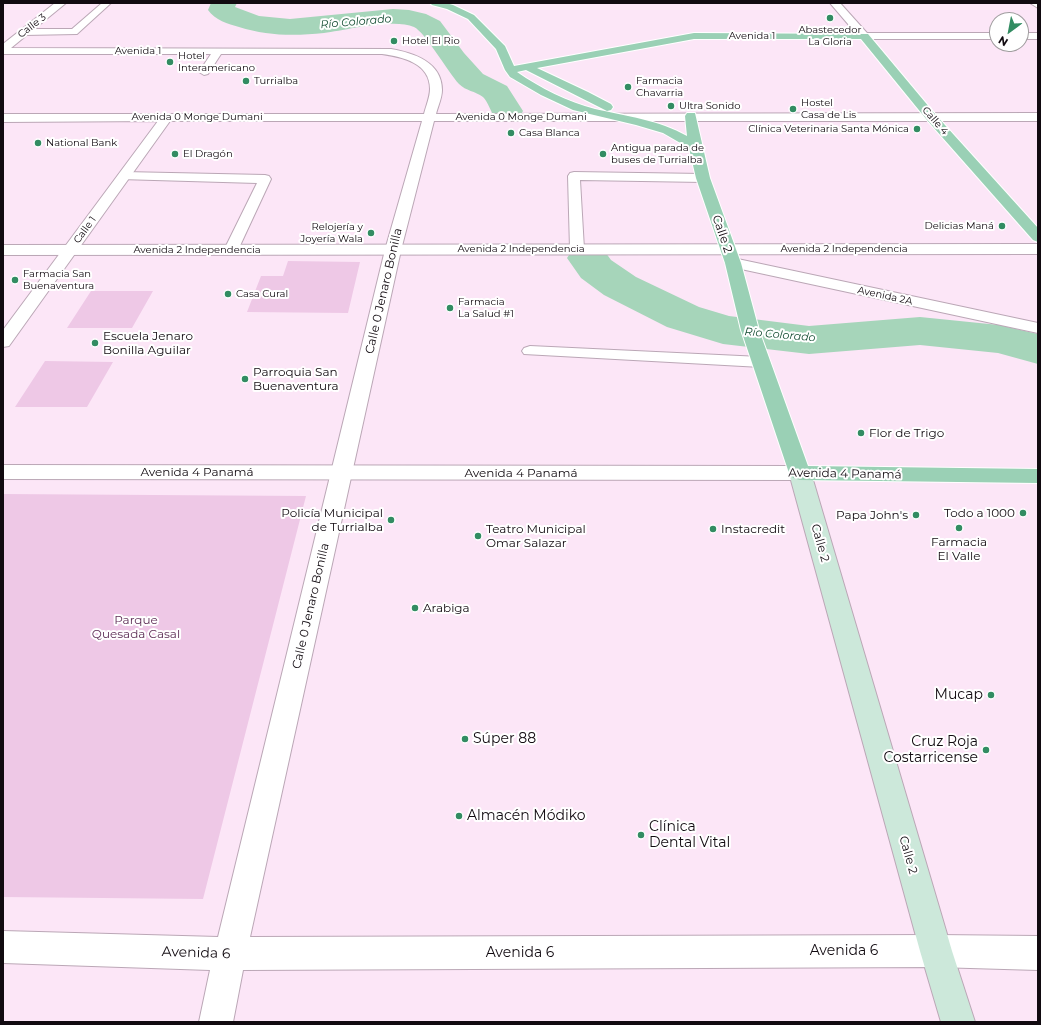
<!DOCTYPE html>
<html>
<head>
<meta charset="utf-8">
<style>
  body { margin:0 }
  #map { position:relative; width:1041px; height:1025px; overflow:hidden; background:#fce6f7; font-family:Montserrat,sans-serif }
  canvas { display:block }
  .frame { position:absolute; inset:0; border:4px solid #110a10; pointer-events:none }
  .north { position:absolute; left:989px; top:12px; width:40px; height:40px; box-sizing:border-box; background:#fff; border:1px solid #a09d9f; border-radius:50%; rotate:212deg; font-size:11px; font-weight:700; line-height:16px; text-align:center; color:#110a10 }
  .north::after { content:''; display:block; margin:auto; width:14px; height:18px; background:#328c62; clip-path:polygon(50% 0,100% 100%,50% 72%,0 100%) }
</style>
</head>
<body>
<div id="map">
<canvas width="1041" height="1025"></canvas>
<div class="frame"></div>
<div class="north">N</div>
</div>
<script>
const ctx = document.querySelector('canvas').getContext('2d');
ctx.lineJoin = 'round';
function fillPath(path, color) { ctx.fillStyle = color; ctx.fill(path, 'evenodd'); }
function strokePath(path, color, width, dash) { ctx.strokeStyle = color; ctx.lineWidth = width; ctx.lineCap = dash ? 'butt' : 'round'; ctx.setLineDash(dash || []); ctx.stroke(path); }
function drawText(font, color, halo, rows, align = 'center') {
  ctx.font = font + ' Montserrat,sans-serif'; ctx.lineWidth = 4; ctx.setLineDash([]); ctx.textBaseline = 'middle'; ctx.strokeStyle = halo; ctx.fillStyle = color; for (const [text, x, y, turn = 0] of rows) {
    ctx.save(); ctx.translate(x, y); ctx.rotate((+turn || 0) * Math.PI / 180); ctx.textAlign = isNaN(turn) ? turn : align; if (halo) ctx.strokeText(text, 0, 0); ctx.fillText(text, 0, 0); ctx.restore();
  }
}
const green = new Path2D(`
  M288,261L360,262L348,313L247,312L261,276H283Z
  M91,291H153L132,328H67Z
  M45,361L113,362L87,407H15Z
  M3,494L306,496L203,899L3,897Z`);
const river = new Path2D(`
  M211,3H237L235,7L259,16L290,19L393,9L409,10L426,14L440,21L464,53L483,74L507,86L523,111L519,118L507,121L495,118C491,112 488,102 483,97C475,91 466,91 459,84C448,72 425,32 414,27C394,18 346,30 324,33C295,36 267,36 239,27C228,24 215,20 208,10Z
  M588,245L603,249L611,260L636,277L699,307L729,316L809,326L920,317L999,325L1038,334V364L998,353L920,345L809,354L723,344L667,327L604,295L581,278L567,258L573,249Z`);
const service = new Path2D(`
  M102,3H111L77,34L24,35L19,32L24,29H72Z
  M124,172L265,175L269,176L271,179L238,250L236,253L231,254L226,253L224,250L257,183L120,179L118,176L120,173Z
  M574,172L703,174L707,175L709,178L707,181L703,182L580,180L584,249L582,252L577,253L572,252L570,249L568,176L570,173Z
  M530,346L761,357L767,358L769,362L767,366L761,367L524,354L522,351L524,348Z`);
const minor = new Path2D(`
  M55,3H66L11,48L391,49C414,53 442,62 442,90C442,98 438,106 436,114L1038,113V121H434L401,250L250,937L936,935L1038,936V970L936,967L243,970L233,1022H199L210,970L3,963V931L218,937L385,250L422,121H170L9,346L3,347V330L158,121L3,122V114H424C426,106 430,97 430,89C430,63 403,57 382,54H221L208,74L204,75L199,72L211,54H3V44Z
  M830,3H840L867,33H997V39H864L860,38Z
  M1030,3H1038V8Z
  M1021,33H1038V39H1021Z
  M733,258L1038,323V333L727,266L725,263L727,260Z`);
const tertiary = new Path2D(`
  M1038,244V254L3,255V245Z
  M3,465L800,466L807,468L811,473L807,478L800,480L3,479Z`);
const secondary = new Path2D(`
  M800,466L807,468L811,473L952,951L975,1022H941L920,951L789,473L793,468Z`);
const primary = new Path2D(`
  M430,3H446L453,5L474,15L505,46L514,66L694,33L868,34L935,114L1038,228V242L1033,240L927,120L861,39H694L537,68L588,92L611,104L613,107L611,110L607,111L526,70L517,72C540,88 568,102 595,109C626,116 659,120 687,136L685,116L687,113H695L710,178L741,263L759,330L808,466L1038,469V483L800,480L793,478L789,473L741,330L725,263L696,178L689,148L663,133L636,125L573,110L541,95L510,77L505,70L496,49L468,19L447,9L432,5Z`);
const markers = [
  [830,18,4,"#328c62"],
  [394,41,4,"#328c62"],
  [170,62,4,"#328c62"],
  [246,81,4,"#328c62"],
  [628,87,4,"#328c62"],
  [671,106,4,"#328c62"],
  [793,109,4,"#328c62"],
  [917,129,4,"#328c62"],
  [511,133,4,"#328c62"],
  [38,143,4,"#328c62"],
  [175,154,4,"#328c62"],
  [603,154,4,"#328c62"],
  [1002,226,4,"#328c62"],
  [371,233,4,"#328c62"],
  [15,280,4,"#328c62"],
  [228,294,4,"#328c62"],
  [450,308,4,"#328c62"],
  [95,343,4,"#328c62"],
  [245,379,4,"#328c62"],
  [861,433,4,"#328c62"],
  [1023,513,4,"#328c62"],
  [916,515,4,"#328c62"],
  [391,520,4,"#328c62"],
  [959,528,4,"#328c62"],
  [713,529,4,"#328c62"],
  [478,536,4,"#328c62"],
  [415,608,4,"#328c62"],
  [991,695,4,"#328c62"],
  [465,739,4,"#328c62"],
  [986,750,4,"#328c62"],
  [459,816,4,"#328c62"],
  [641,835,4,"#328c62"]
];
const farStreetnames = [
  ["Calle 3",32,26,-38],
  ["Avenida 1",752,36],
  ["Avenida 1",138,51],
  ["Avenida 0 Monge Dumani",197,117],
  ["Avenida 0 Monge Dumani",521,117],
  ["Calle 4",935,121,49],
  ["Calle 1",85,230,-54],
  ["Avenida 2 Independencia",521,249],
  ["Avenida 2 Independencia",844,249],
  ["Avenida 2 Independencia",197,250],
  ["Avenida 2A",885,296,12]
];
const farPoinames = [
  ["Abastecedor",830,30,"center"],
  ["La Gloria",830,42,"center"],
  ["Hotel El Rio",402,41],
  ["Hotel",178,56],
  ["Interamericano",178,68],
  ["Turrialba",254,81],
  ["Farmacia",636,81],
  ["Chavarria",636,93],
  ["Hostel",801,103],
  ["Casa de Lis",801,115],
  ["Ultra Sonido",679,106],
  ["Clínica Veterinaria Santa Mónica",909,129,"right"],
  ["Casa Blanca",519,133],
  ["National Bank",46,143],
  ["Antigua parada de",611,148],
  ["buses de Turrialba",611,160],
  ["El Dragón",183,154],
  ["Delicias Maná",994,226,"right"],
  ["Relojería y",363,227,"right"],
  ["Joyería Wala",363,239,"right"],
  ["Farmacia San",23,274],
  ["Buenaventura",23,286],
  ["Casa Cural",236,294],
  ["Farmacia",458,302],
  ["La Salud #1",458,314]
];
const farWaternames = [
  ["Río Colorado",356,22,-5],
  ["Río Colorado",780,335,5]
];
const streetNames = [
  ["Calle 2",722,234,71],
  ["Calle 0 Jenaro Bonilla",384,291,-77],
  ["Avenida 4 Panamá",197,472],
  ["Avenida 4 Panamá",521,473],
  ["Avenida 4 Panamá",845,474,1],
  ["Calle 2",820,543,74],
  ["Calle 0 Jenaro Bonilla",311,606,-77],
  ["Calle 2",908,855,74]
];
const poiNames = [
  ["Escuela Jenaro",103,336],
  ["Bonilla Aguilar",103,350],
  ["Parroquia San",253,372],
  ["Buenaventura",253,386],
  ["Flor de Trigo",869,433],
  ["Policía Municipal",383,513,"right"],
  ["de Turrialba",383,527,"right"],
  ["Todo a 1000",1015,513,"right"],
  ["Papa John's",908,515,"right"],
  ["Teatro Municipal",486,529],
  ["Omar Salazar",486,543],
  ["Instacredit",721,529],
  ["Farmacia",959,542,"center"],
  ["El Valle",959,556,"center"],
  ["Arabiga",423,608]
];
const parkNames = [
  ["Parque",136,620],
  ["Quesada Casal",136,634]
];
const nearPoinames = [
  ["Mucap",983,695,"right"],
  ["Súper 88",473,739],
  ["Cruz Roja",978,742,"right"],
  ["Costarricense",978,758,"right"],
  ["Almacén Módiko",467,816],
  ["Clínica",649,827],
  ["Dental Vital",649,843]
];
const nearStreetnames = [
  ["Avenida 6",844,951],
  ["Avenida 6",196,953,2],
  ["Avenida 6",520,953]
];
fillPath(green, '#eec8e6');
fillPath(river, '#a6d5ba');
strokePath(service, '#bba7b6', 2);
strokePath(minor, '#bba7b6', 2);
strokePath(tertiary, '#bba7b6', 2);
strokePath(secondary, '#bba7b6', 2);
strokePath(primary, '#fff', 2);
fillPath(service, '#fff');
fillPath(minor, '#fff');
fillPath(tertiary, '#fff');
fillPath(secondary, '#cce8da');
fillPath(primary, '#9ad0b5');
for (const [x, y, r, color] of markers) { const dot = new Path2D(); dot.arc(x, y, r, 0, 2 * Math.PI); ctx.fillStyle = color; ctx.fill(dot); strokePath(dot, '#fff', 1.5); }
drawText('10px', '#110a10', '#fff', farStreetnames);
drawText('10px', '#110a10', '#fff', farPoinames, 'left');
drawText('italic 11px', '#124b31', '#fff', farWaternames);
drawText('12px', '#110a10', '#fff', streetNames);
drawText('12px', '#110a10', '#fff', poiNames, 'left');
drawText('12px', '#5d2c55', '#fff', parkNames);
drawText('14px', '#110a10', '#fff', nearPoinames, 'left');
drawText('14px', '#110a10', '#fff', nearStreetnames);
</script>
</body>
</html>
